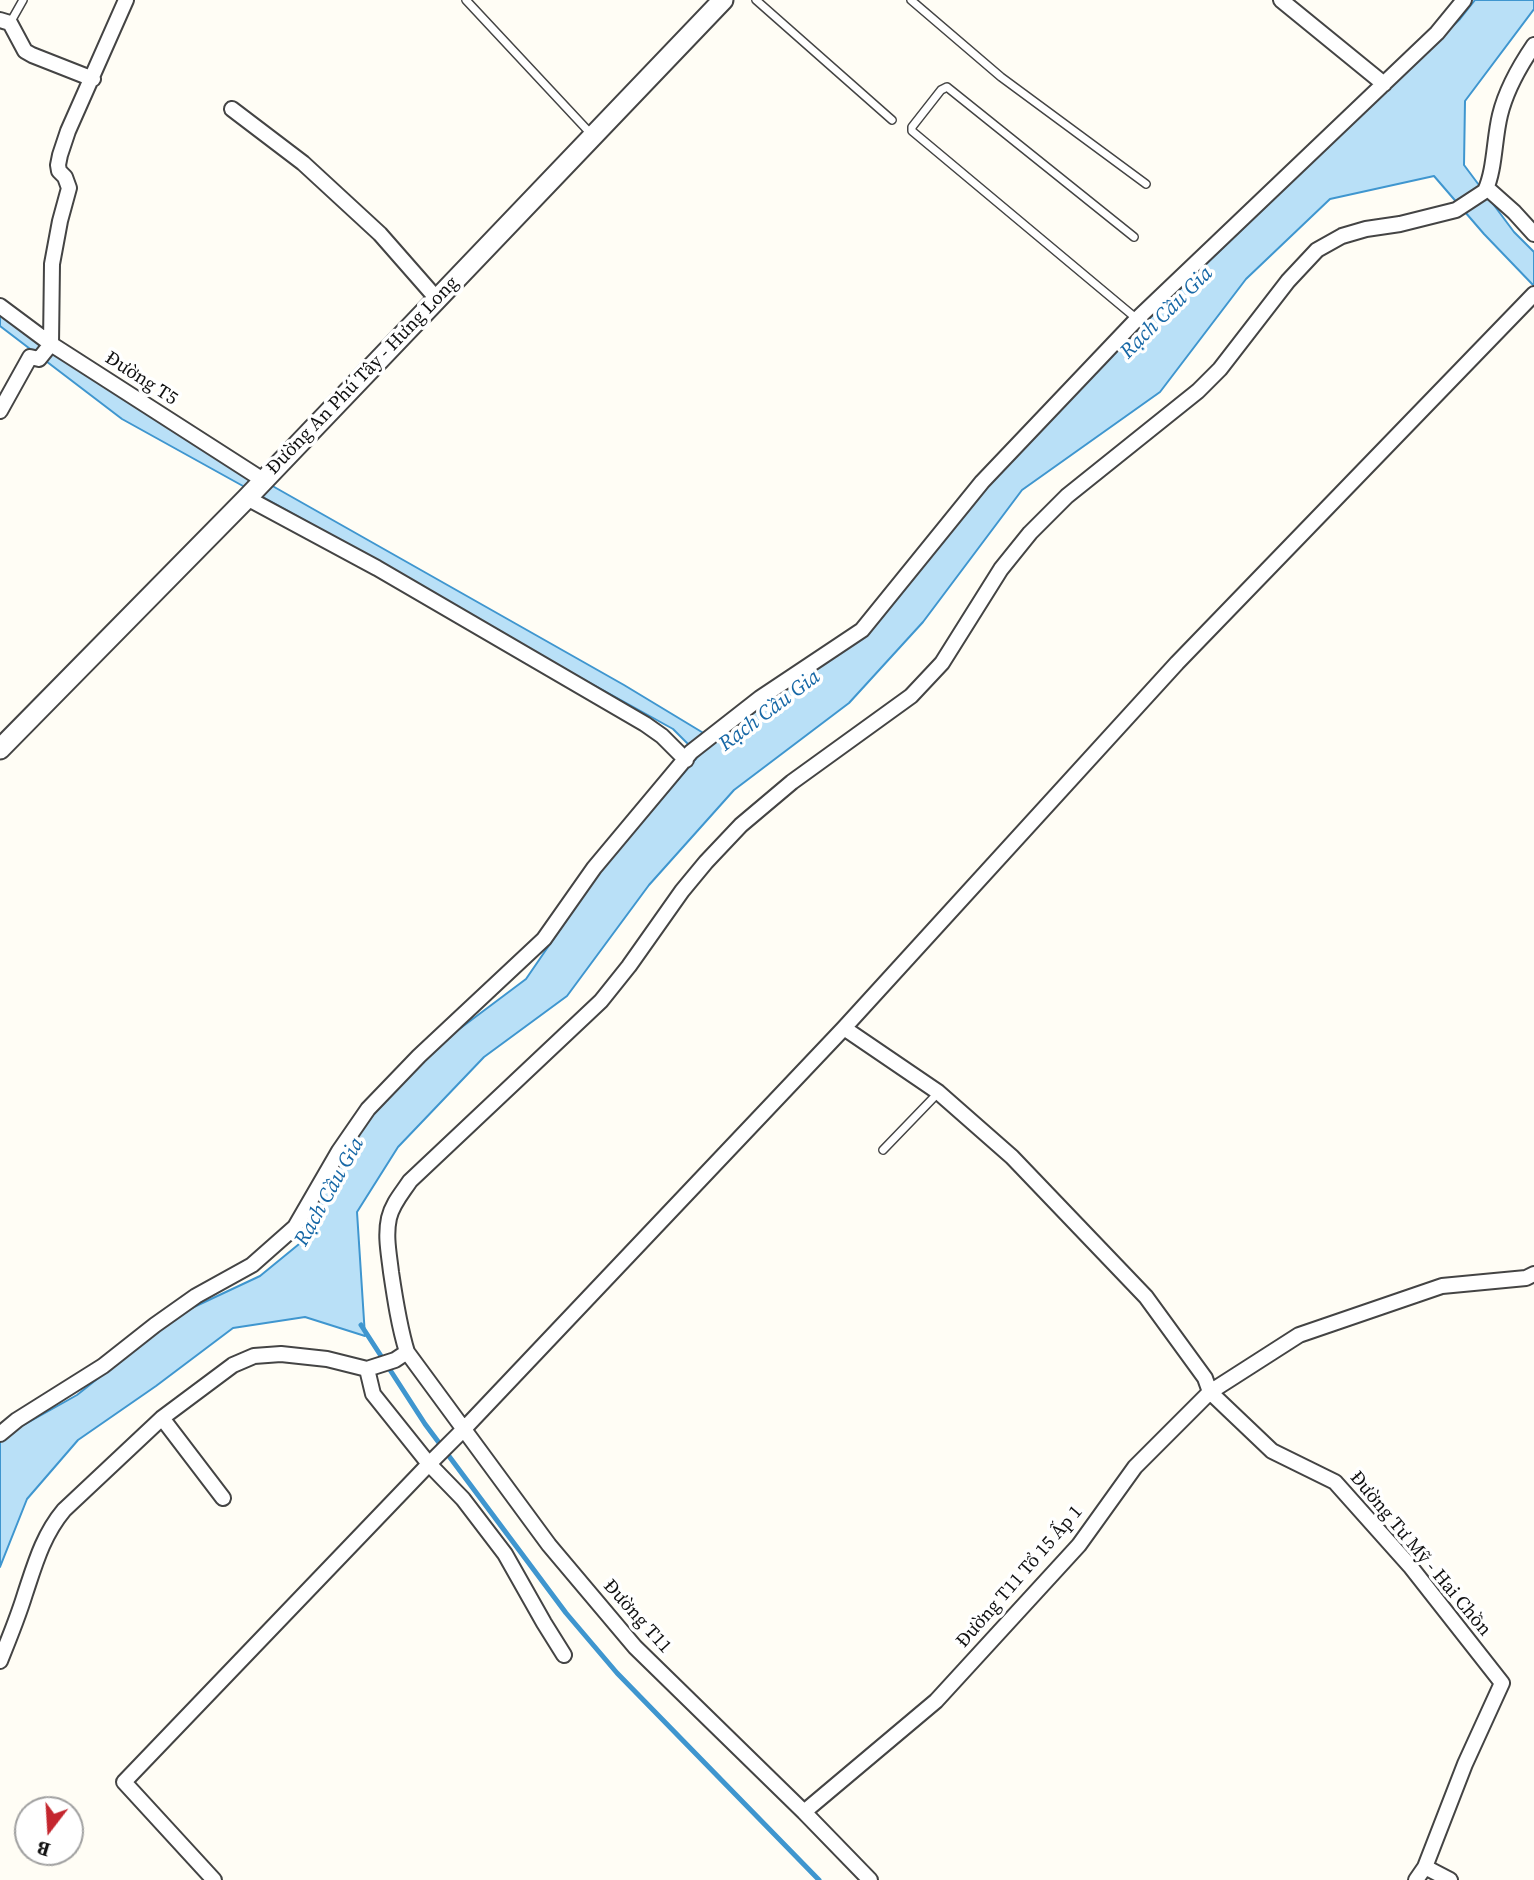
<!DOCTYPE html>
<html>
<head>
<meta charset="utf-8">
<style>
  body { margin:0 }
  #map { position:relative; width:1534px; height:1880px; overflow:hidden; background:#fffdf5; font-family:"Source Serif 4",serif }
  canvas { display:block }
  .north { position:absolute; left:14px; top:1796px; width:70px; height:70px; box-sizing:border-box; background:#fff; border:2px solid #a0a0a0; border-radius:50%; rotate:197deg; font-size:19px; font-weight:700; line-height:28px; text-align:center; color:#111 }
  .north::after { content:''; display:block; margin:auto; width:24px; height:32px; background:#c4262e; clip-path:polygon(50% 0,100% 100%,50% 72%,0 100%) }
</style>
</head>
<body>
<div id="map">
<canvas width="1534" height="1880"></canvas>
<div class="north">B</div>
</div>
<script>
const ctx = document.querySelector('canvas').getContext('2d');
ctx.lineJoin = 'round';
function fillPath(path, color) { ctx.fillStyle = color; ctx.fill(path, 'evenodd'); }
function strokePath(path, color, width, dash) { ctx.strokeStyle = color; ctx.lineWidth = width; ctx.lineCap = dash ? 'butt' : 'round'; ctx.setLineDash(dash || []); ctx.stroke(path); }
function drawText(font, color, halo, rows, align = 'center') {
  ctx.font = font + ' "Source Serif 4",serif'; ctx.lineWidth = 7; ctx.setLineDash([]); ctx.textBaseline = 'middle'; ctx.strokeStyle = halo; ctx.fillStyle = color; for (const [text, x, y, turn = 0] of rows) {
    ctx.save(); ctx.translate(x, y); ctx.rotate((+turn || 0) * Math.PI / 180); ctx.textAlign = isNaN(turn) ? turn : align; if (halo) ctx.strokeText(text, 0, 0); ctx.fillText(text, 0, 0); ctx.restore();
  }
}
const water = new Path2D(`
  M1475,0H1534V9L1465,101L1464,165L1514,232L1534,252V286L1484,234L1434,176L1330,199L1246,279L1160,392L1022,490L923,622L849,703L734,790L649,885L567,996L484,1057L398,1147L357,1212L365,1336L305,1317L233,1328L156,1386L78,1440L27,1499L0,1567V1441L4,1436L77,1395L179,1314L260,1276L304,1240L335,1163L372,1116L434,1048L526,979L600,871L699,755L673,729L554,663L400,573L122,419L0,326V312L44,348L99,383L216,454L624,685L715,740L875,626L1003,466L1078,387L1391,86L1460,19Z`);
const stream = new Path2D(`
  M361,1325L425,1424L566,1613L617,1673L819,1880`);
const service = new Path2D(`
  M466,0L592,135
  M756,0L892,120
  M911,0L1001,77L1146,184
  M10,23L23,0
  M1134,237L947,87L941,90L912,127V131L1137,319
  M883,1150L938,1093`);
const minor = new Path2D(`
  M1281,0L1384,84
  M0,20L10,23L25,51L32,55L93,79
  M232,109L303,163L380,234L437,299
  M1487,188L1514,212L1534,234
  M0,306L51,344L263,480
  M0,411L30,357L39,359L51,344L52,264L60,221L69,188L65,177L59,171L58,165L60,155L68,131L126,0
  M247,498L377,568L645,724L662,736L686,760
  M844,1028L938,1092L1012,1157L1146,1297L1205,1378L1210,1392L1272,1451L1335,1482L1410,1566L1502,1683L1465,1764L1425,1867L1416,1880
  M367,1369L373,1394L429,1464L463,1499L505,1554L544,1623L564,1655
  M162,1418L223,1498
  M0,1434L17,1420L103,1366L155,1325L196,1296L252,1265L295,1227L339,1151L368,1109L419,1056L544,939L594,868L691,752L760,698L862,630L982,482L1137,319L1437,33L1464,0
  M0,1661C9,1639 18,1617 25,1594C35,1564 43,1535 64,1510L162,1418L233,1365L254,1356L281,1354L327,1359L367,1369L395,1360L407,1352
  M804,1812L936,1701L1079,1545L1135,1467L1210,1392L1299,1335L1442,1286L1526,1278L1534,1274
  M1425,1867L1450,1880
  M214,1880L124,1782L429,1464L463,1430L844,1028L1177,663L1534,294
  M870,1880L804,1812L635,1647L549,1545L407,1352C399,1326 395,1299 391,1272C389,1254 385,1236 389,1218C392,1204 402,1193 410,1181L601,1001L629,966L682,891L706,862L741,825L792,782L911,696L942,663L1001,569L1030,533L1067,496L1198,391L1220,369L1288,281L1317,250L1342,236L1366,229L1400,224L1456,210L1485,191C1495,170 1494,139 1500,115C1506,90 1519,67 1534,45`);
const tertiary = new Path2D(`
  M0,749L247,498L723,0`);
const streetNames = [
  ["Đường An Phú Tây - Hưng Long",363,376,-46],
  ["Đường T5",141,379,33],
  ["Đường Tư Mỹ - Hai Chồn",1420,1554,50],
  ["Đường T11 Tổ 15 Ấp 1",1020,1577,-49],
  ["Đường T11",637,1617,48]
];
const waterNames = [
  ["Rạch Cầu Gia",1167,313,-45],
  ["Rạch Cầu Gia",770,711,-37],
  ["Rạch Cầu Gia",330,1192,-61]
];
fillPath(water, '#b9e0f7');
strokePath(water, '#3f96cf', 2);
strokePath(stream, '#3f96cf', 5);
strokePath(service, '#444', 10);
strokePath(minor, '#444', 18);
strokePath(tertiary, '#444', 23);
strokePath(service, '#fff', 7);
strokePath(minor, '#fff', 14);
strokePath(tertiary, '#fff', 19);
drawText('19px', '#111', '#fff', streetNames);
drawText('italic 21px', '#1768a6', '#fff', waterNames);
</script>
</body>
</html>
